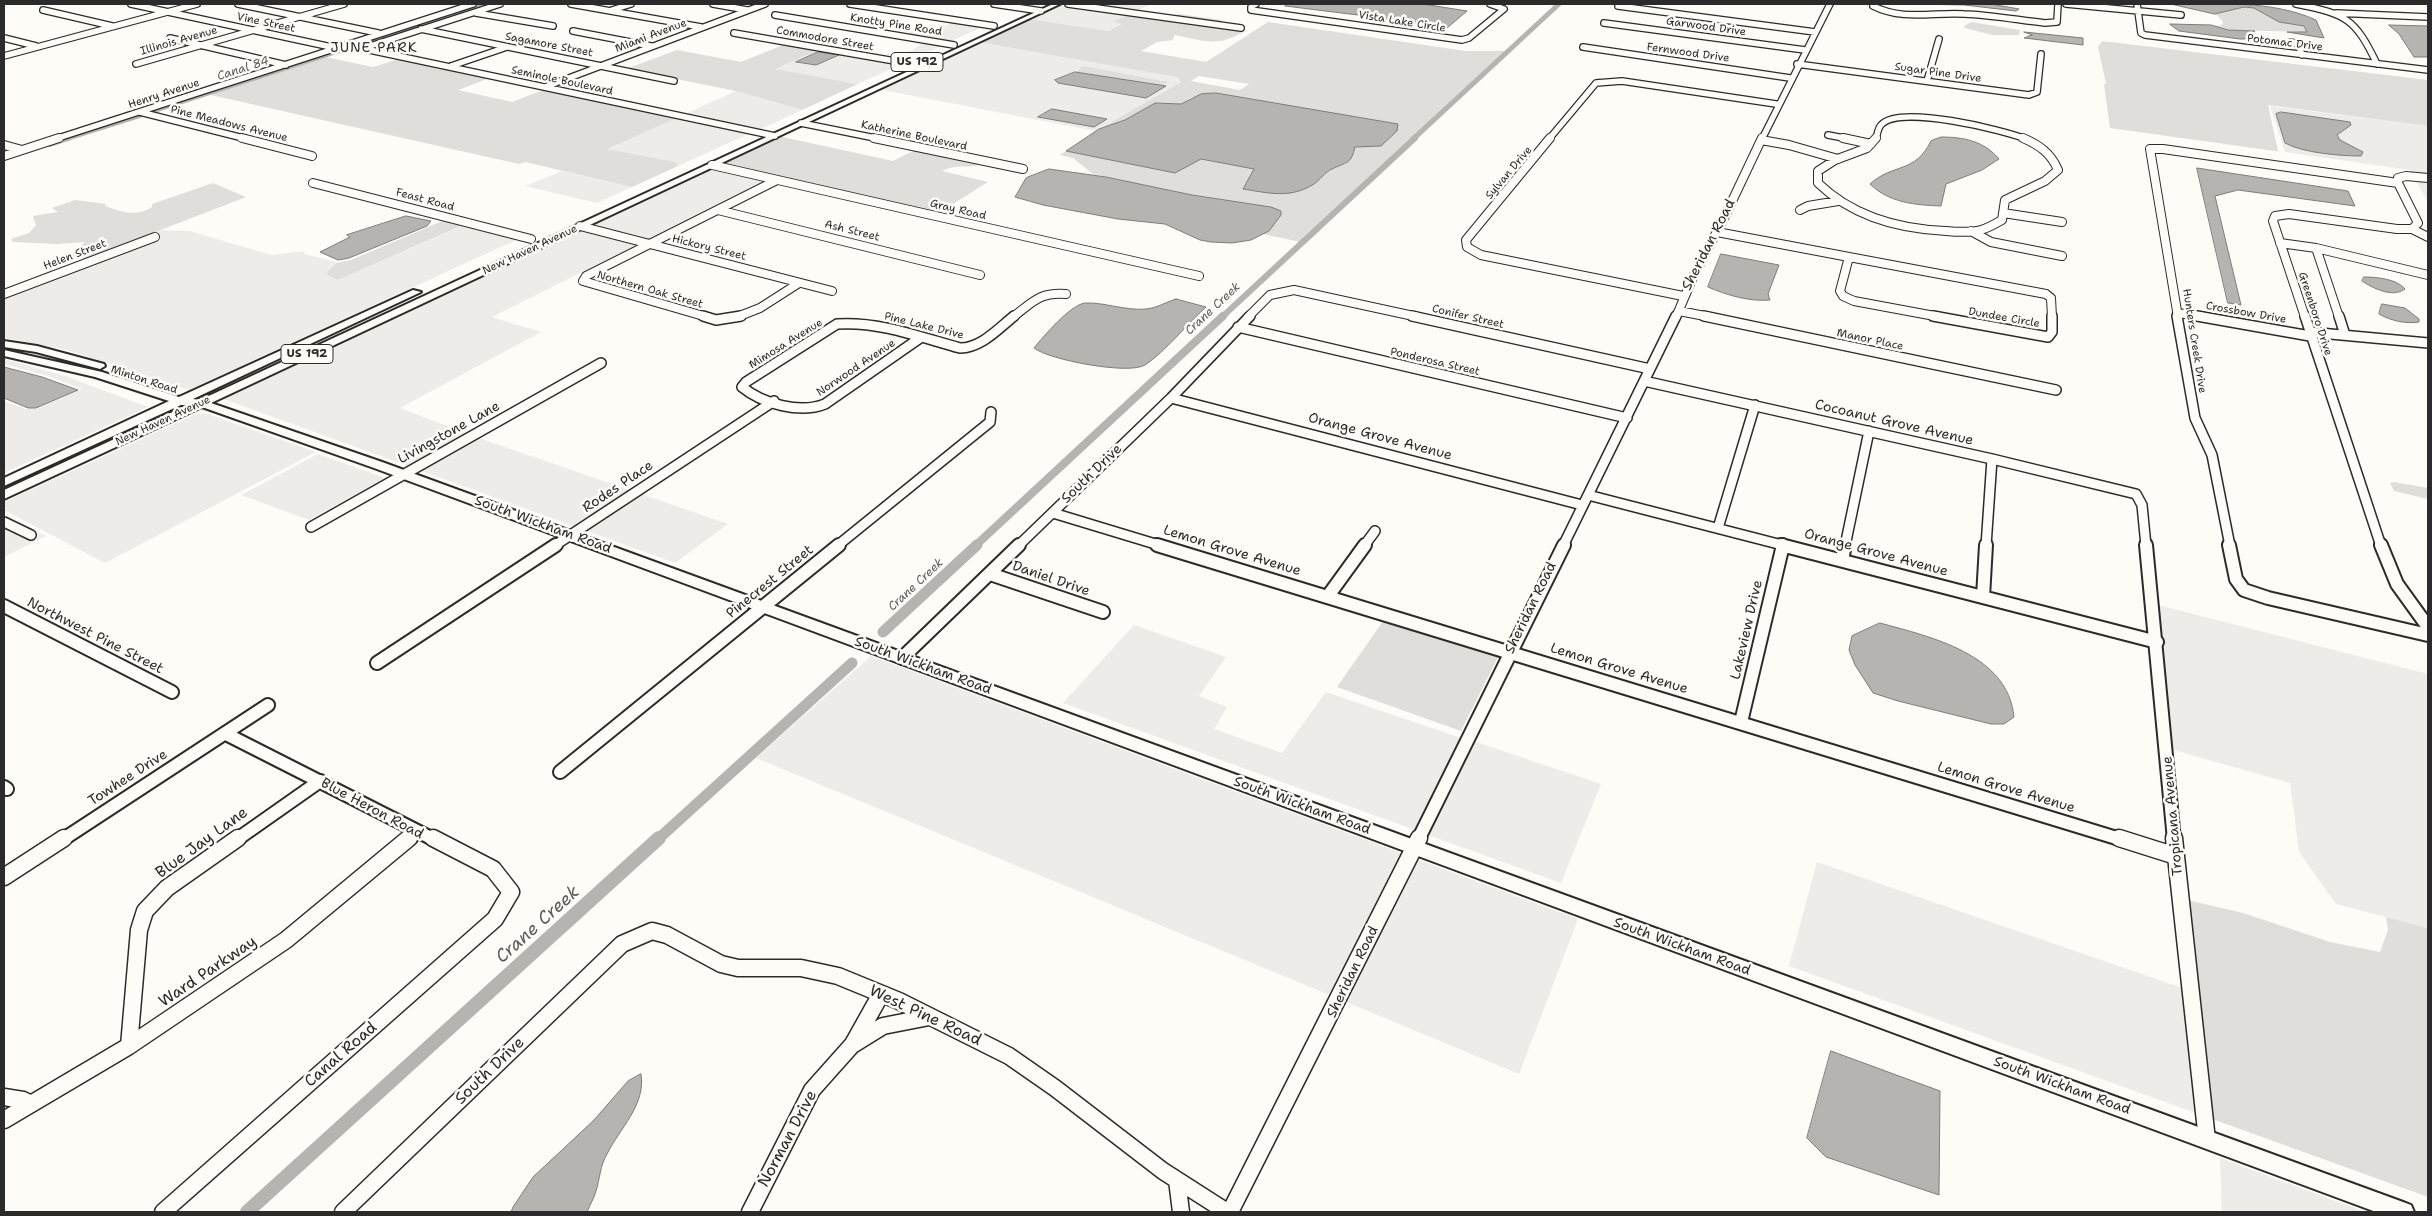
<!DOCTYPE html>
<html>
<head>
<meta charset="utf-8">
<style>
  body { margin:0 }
  #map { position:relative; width:2432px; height:1216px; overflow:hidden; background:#fdfcf7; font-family:"Shantell Sans",sans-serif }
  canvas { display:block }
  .frame { position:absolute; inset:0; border:5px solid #2b2b2b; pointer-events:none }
</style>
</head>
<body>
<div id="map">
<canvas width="2432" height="1216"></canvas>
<div class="frame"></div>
</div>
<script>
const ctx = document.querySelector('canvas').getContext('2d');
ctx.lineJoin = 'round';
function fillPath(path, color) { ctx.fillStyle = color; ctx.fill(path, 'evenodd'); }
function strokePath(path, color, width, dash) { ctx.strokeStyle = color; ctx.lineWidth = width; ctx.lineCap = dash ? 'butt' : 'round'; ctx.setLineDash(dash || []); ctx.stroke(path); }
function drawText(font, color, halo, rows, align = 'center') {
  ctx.font = font + ' "Shantell Sans",sans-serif'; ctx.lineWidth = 5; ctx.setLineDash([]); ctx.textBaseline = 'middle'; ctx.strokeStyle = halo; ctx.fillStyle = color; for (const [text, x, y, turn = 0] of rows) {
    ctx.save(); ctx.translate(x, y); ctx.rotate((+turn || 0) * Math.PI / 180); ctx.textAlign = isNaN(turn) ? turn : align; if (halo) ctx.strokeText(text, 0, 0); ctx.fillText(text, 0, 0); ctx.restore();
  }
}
const built = new Path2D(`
  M1061,4H1143L1149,5L1114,22L1123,24L1109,31L1029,19Z
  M959,20L989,24L858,84L774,69L821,49L883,60L911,51L926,41L900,36L923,26L938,29ZM820,52L838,56L816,65L796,63Z
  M977,42L1178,76L1181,82L1095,131L878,89ZM1078,68L1138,76L1168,82L1161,86H1165L1061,76L1075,72Z
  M736,91L802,110L757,131L683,115Z
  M2270,106L2428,126V202L2410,170L2285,152Z
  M679,117L753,132L678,166L674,162L606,149Z
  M718,164L772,177L492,317L541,332L400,408L473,436L728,524L675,563L221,398Z
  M562,171L632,187L597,203L525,186Z
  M473,221L527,235L189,390L67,350L4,338V290L162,230L189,231L272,255L305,251L304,254L336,262L327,272L338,280Z
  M4,359L62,375L148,407L4,473V401L25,409H37L82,389L45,375L4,364Z
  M205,413L316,452L105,563L4,510V502L196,414Z
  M318,454L385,478L309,520L241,495Z
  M4,514L46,536L4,557V526L29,539L38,534L4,517Z
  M2158,605L2428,674V928L2336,904L2299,852L2290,783L2170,749Z
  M1134,625L1226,657L1199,696L1227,707L1214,729L1282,753L1326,692L1461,738L1415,830L1063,703Z
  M871,656L1404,854L1332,996L756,758Z
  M1473,741L1601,784L1561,883L1428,835Z
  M1416,859L1578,919L1519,1074L1346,1002Z
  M1817,862L2194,992L2204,1116L1789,966Z
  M2220,1158L2365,1212H2222Z`);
const green = new Path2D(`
  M2244,7L2254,8L2279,22L2304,26L2307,32L2228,30L2215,26L2222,25L2223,22L2216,14Z
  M1131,13L1167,20L1178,14L1223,20L1215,26L1247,30C1216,48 1207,41 1174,35L1173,40L1157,42L1141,51L1206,62L1268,22L1466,51H1512L1306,243L1262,234L1269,231L1271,207L1192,195L1093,174L1073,158L1060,155L1066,151L1175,173L1201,159L1255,169L1243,189L1313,184L1331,169L1346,164L1355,147C1370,146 1387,142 1397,131L1192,97L1181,104L1155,103L1125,120L1099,129L1181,82L1178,77L978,42L1029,19L1109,31L1122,24L1113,22ZM1199,76L1249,84L1240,90L1191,81Z
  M1971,22L2020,30L2019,35H1992L1965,28L1964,26Z
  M2102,41L2428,80V126L2268,105L2278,151L2282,152L2110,128L2104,84H2106L2098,47Z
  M788,43L821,49L775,69L858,84L802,110L736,91L626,69L677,50L741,62Z
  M320,56L373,67L399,59L490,78L458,90L512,102L546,89L677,118L607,149L675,162L678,166L632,187L525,162L519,164L202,93Z
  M1083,66L1169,82L1161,86L1075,72Z
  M778,136L893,161L917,149L986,162C972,170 956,163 942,171L988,182L937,214L718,164Z
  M213,183L246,197L88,258L68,257L85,242L57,244L13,242L11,239L29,233L36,225L33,216L58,212L52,208L75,200L106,204L105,206C122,212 136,217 152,207V204Z
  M454,216L472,221L338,280L329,276L327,272L336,263L351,260Z
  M2394,482L2428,488V499L2394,491L2390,483Z
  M1386,617L1499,655L1461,731L1337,687Z
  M2187,900L2243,913L2330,942L2380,952L2388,930L2386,917L2428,928V1197L2204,1116Z`);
const water = new Path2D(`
  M1287,4H1423L1467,11L1447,28H1443L1382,18L1285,6Z
  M1911,4H1991L2019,9L2016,11L1964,5Z
  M2171,4C2219,4 2272,0 2316,20L2324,38L2287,32H2307L2304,26L2279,22L2254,8L2244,7L2215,14Z
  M2170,24L2211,25L2228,30L2255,31L2249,34L2245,39H2240L2179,31Z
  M2389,25L2428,26V57H2414L2399,34Z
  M2024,32L2083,38V45L2024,38L2032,35Z
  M818,52L839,55L816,65L796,62Z
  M1075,72L1166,86L1146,98L1058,83L1055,80Z
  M1216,93L1398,124L1397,131L1381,146L1355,147C1351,165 1346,162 1332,169C1325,172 1320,180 1314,184C1290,199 1269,193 1243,189L1254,169L1201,159L1175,173L1066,151L1099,129L1125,120L1155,103L1181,104L1201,94Z
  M1052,109L1107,119L1094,127L1038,117Z
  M2281,112L2350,122L2351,125L2337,135L2340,140L2363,152L2361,156C2341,156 2303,153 2285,143L2276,114Z
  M1941,137C1964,137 1984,141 1999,159L1982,170L1946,184L1941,206C1916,205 1889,203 1870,184C1893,163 1915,174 1931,141Z
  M2197,168L2348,191L2355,206L2238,190L2215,196L2241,305L2228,303Z
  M1049,169L1106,177L1192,195L1271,207L1281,211V215L1269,231L1251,240L1232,243L1211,242L1200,240L1165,224L1118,219L1043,205L1015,197L1026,178Z
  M406,216L431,221L427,226L349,258L338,260L320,252L350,237L347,235Z
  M1721,254L1779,265L1768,294L1770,300C1750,302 1726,295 1708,287Z
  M2364,277C2377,277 2397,279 2405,289C2393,298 2374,289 2362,281Z
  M1176,299L1206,307C1188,323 1165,352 1145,365C1129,375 1049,360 1034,348C1043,337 1070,305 1085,303C1104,302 1126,311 1146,309C1157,308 1166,302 1176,299Z
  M2382,304L2405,308L2419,319V322C2406,324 2391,321 2379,314Z
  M4,367L42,377L78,390L36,408H28L4,398Z
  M1880,623C1931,637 2008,654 2014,717L2004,724H1991L1898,701L1873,693L1855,665L1849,650L1852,636Z
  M1831,1051L1940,1091L1939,1195L1826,1157L1807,1138Z
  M641,1074C646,1105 620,1128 607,1154C600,1166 600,1178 596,1191C594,1198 590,1205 587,1212H511L513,1207L533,1177L594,1120L628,1081Z`);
const canalFar4 = new Path2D(`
  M356,45L485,4
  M149,112L344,49
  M65,139L141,115
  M1413,139L1559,4`);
const canalFar3 = new Path2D(`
  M50,144L68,138
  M1222,317L1415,138`);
const canalFar2 = new Path2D(`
  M975,546L1223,316`);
const canalFar1 = new Path2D(`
  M883,632L977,545
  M657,840L852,663`);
const canal = new Path2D(`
  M247,1212L659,838`);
const minorFar4 = new Path2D(`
  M131,4L336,48
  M238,4L378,33
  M571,4L701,27
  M713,4L747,10
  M850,4L994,26
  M994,4L1041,11
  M1068,4L1241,28
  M1256,4L1251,7V10L1462,40L1469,38L1504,9L1490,4
  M1874,4L1873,6C1903,21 1933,12 1964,14C1991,15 2018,20 2045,23L2057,22L2058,4
  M2066,4L2181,15
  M2137,4L2141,33L2145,35L2428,70
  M2296,4C2346,14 2355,18 2377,64
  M1618,6L1815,32
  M43,10L112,26
  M612,10L631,4
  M476,13L553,26
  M2336,13L2428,17
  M775,15L954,45
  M1604,23L1805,50
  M421,29L674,81
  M573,31L651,46
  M734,33L912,64
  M4,38L36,46
  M170,38L286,65
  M2291,42L2298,44L2302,55
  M346,45L775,136
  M1583,47L1790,78
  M364,48L500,4
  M4,56L197,4
  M136,64L344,4
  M1797,64L2029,95L2037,92L2041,54
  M451,66L507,47
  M1927,81L1939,39
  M545,87L765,4
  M140,112L247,139
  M801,123L880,139
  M1828,135L1849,139
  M55,139L473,4
  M1549,139L1596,83L1622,81L1776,104
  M1762,139L1830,4
  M1876,139C1877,135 1878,128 1881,125C1899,104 2003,130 2026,139`);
const minorFar3 = new Path2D(`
  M242,138L312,156
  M874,138L1023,169
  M1550,138L1466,240L1467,247L1481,255L1683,296
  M1843,138L1871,144
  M1876,138L1867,148L1835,160L1818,171V183C1852,216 1899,229 1946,231C1957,232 1970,233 1981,230C1988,228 1995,224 2002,220L2005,200L2045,181L2058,170C2051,153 2039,145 2023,138
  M1761,140L1789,145L1838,159
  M4,145L22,150
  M4,156L59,138
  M712,165L1199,276
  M313,183L531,239
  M718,210L980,275
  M1800,210L1808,206L1838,201
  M2003,213L2062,222
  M580,226L832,291
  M2412,229L2428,237
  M1971,231L1991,242L2062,256
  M1717,232L1849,257
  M2280,243L2316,248
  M4,294L155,237
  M1679,311L1710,317
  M2178,313L2204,317
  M707,317L583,281L586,276L777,180
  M737,317L760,308L799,283
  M1013,317C1033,302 1039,292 1066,294
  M1248,317L1270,295L1294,290L1418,317
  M1676,317L1694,275L1725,216L1762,138
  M1940,317L1854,301L1843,296L1840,291L1849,257L2046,294L2051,298L2052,317
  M2178,317L2150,149H2163L2398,183
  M2305,317L2273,221L2275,216L2289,214L2397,229H2412L2418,223L2398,183V178L2406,176L2428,178
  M2339,317L2316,248L2428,275`);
const minorFar2 = new Path2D(`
  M703,316L716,320L741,316
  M1412,316L1650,369
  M1704,316L2056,390
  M1933,316L2048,337L2052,332V316
  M2177,316L2195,418L2212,455L2230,546
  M2197,316L2310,336
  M2305,316L2381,546
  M2339,316L2345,335
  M1238,327L1627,418
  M2309,332L2428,343
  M920,338L825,404C800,414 763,404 742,387L746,382L837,324C879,321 920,337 960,348C981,348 998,329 1014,316
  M1644,381L1992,459L2136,494L2142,505L2146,546
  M1171,398L1582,505
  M1588,495L1786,546
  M1053,513L1162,546
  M4,522L31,535
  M311,527L601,363
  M1718,528L1755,405
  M554,546L774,401
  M837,546L990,422L991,412
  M1018,546L1171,398L1250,316
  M1364,546L1375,531
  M1563,546L1676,316
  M1782,546L1783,544
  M1845,546L1869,431
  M1986,546L1992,459`);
const minorFar1 = new Path2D(`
  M1157,545L2123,840
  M1781,545L2157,642
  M2146,545L2174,840
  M2229,545L2236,579L2244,590L2268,598L2428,635
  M2381,545L2397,584L2428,627
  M1842,560L1845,545
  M990,574L1103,612
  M1328,596L1365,545
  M1983,597L1986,545
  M4,606L172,692
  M902,658L1019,545
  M377,663L556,545
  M1741,722L1783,545
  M226,734L435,840
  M560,772L839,545
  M4,787L7,789
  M62,840L268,705
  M236,840L320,781
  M408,840L417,832
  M1418,840L1564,545`);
const minor = new Path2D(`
  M2119,838L2176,856
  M2174,838L2207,1140
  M4,877L64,838
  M854,1044L883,1026L929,1017
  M129,1046L139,930L145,911L167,888L238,838
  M4,1097L23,1100L31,1104
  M4,1120L129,1046L286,940L409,838
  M1177,1180L1181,1212
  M163,1212L495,919L511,892L493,869L433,838
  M343,1212L622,944L652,931L667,935L721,964L738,968H801L838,976L899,1001L1009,1056L1055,1088L1163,1171L1227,1212
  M750,1212L812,1090L853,1044L881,994
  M1230,1212L1419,838`);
const major = new Path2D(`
  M1053,4H1060L211,403L382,462L2403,1202L2411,1205L2414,1212H2376L374,468L202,407L4,499V490L188,405H181L4,486V478L169,401L95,377L4,356V350L102,372L179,397L413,290L421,292L193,399L200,400Z
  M4,341L37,346L104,364L105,366L100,369L36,352L4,347Z`);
const farStreetnames = [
  ["Vista Lake Circle",1402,22,9],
  ["Vine Street",266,23,12],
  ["Knotty Pine Road",896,25,9],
  ["Garwood Drive",1706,27,8],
  ["Miami Avenue",651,36,-21],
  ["Commodore Street",825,39,10],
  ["Illinois Avenue",179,41,-16],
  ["Potomac Drive",2285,43,7],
  ["Sagamore Street",549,45,11],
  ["Fernwood Drive",1688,53,8],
  ["Sugar Pine Drive",1938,73,8],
  ["Seminole Boulevard",562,81,12],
  ["Henry Avenue",164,94,-18],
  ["Pine Meadows Avenue",229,124,14],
  ["Katherine Boulevard",914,136,12],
  ["Sylvan Drive",1509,173,-50],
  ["Feast Road",425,200,15],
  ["Gray Road",958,210,13],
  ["Ash Street",852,231,14],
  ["Hickory Street",709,248,14],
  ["New Haven Avenue",530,250,-25],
  ["Helen Street",75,255,-21],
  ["Northern Oak Street",650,290,16],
  ["Crossbow Drive",2246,313,10],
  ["Greenboro Drive",2315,314,72],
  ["Conifer Street",1468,317,13],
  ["Dundee Circle",2004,318,10],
  ["Pine Lake Drive",924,326,14],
  ["Manor Place",1870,340,12],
  ["Hunters Creek Drive",2194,341,81],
  ["Mimosa Avenue",786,344,-32],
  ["Ponderosa Street",1435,362,13],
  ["Norwood Avenue",856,368,-34],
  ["Minton Road",144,380,18],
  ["New Haven Avenue",163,421,-25]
];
const shields = [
  [917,62,52],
  [307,354,52]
];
const shieldNames = [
  ["US 192",917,62],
  ["US 192",307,354]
];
const farWaternames = [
  ["Canal 84",243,69,-18],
  ["Crane Creek",1213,309,-43],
  ["Crane Creek",916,585,-43]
];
const farQuarternames = [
  ["JUNE PARK",374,48]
];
const streetNames = [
  ["Sheridan Road",1709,245,-63],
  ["Cocoanut Grove Avenue",1894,423,13],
  ["Livingstone Lane",449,433,-29],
  ["Orange Grove Avenue",1380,437,15],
  ["South Drive",1092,474,-44],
  ["Rodes Place",618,487,-34],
  ["South Wickham Road",543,525,20],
  ["Lemon Grove Avenue",1232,551,17],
  ["Orange Grove Avenue",1876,553,15],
  ["Daniel Drive",1051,579,19],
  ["Pinecrest Street",770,582,-39],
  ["Sheridan Road",1531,608,-64],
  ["Lakeview Drive",1747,630,-77],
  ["Northwest Pine Street",95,636,27],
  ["South Wickham Road",923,666,20],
  ["Lemon Grove Avenue",1619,669,17],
  ["Towhee Drive",128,778,-33],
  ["Lemon Grove Avenue",2006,788,17],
  ["South Wickham Road",1302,806,20],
  ["Blue Heron Road",372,809,28],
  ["Tropicana Avenue",2173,816,-95],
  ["South Wickham Road",1682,947,20],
  ["Sheridan Road",1353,972,-64],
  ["South Wickham Road",2062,1086,20]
];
const nearStreetnames = [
  ["Blue Jay Lane",202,843,-36],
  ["Ward Parkway",208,972,-34],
  ["West Pine Road",925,1016,25],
  ["Canal Road",341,1055,-41],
  ["South Drive",490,1071,-44],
  ["Norman Drive",788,1139,-62]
];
const nearWaternames = [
  ["Crane Creek",538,925,-42]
];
fillPath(built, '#edece8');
fillPath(green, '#dfdeda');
fillPath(water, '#b5b4b1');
strokePath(water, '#7e7d7b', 1);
strokePath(canalFar4, '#b5b4b1', 5);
strokePath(canalFar3, '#b5b4b1', 6);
strokePath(canalFar2, '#b5b4b1', 8);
strokePath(canalFar1, '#b5b4b1', 11);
strokePath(canal, '#b5b4b1', 14);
strokePath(minorFar4, '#2b2b2b', 8);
strokePath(minorFar3, '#2b2b2b', 10);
strokePath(minorFar2, '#2b2b2b', 12);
strokePath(minorFar1, '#2b2b2b', 16);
strokePath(minor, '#2b2b2b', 19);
strokePath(major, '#2b2b2b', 4);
strokePath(minorFar4, '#fdfcf7', 5.5);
strokePath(minorFar3, '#fdfcf7', 8);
strokePath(minorFar2, '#fdfcf7', 9);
strokePath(minorFar1, '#fdfcf7', 12);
strokePath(minor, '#fdfcf7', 16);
fillPath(major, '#fdfcf7');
drawText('11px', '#2b2b2b', '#fdfcf7', farStreetnames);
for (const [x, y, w] of shields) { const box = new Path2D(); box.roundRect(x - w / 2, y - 9.5, w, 19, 4); ctx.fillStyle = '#fdfcf7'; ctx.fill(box); strokePath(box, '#2b2b2b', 1); }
drawText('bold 12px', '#2b2b2b', null, shieldNames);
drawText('italic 12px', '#5b5b5a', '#fdfcf7', farWaternames);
ctx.letterSpacing = '1px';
drawText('14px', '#2b2b2b', '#fdfcf7', farQuarternames);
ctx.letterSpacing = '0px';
drawText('14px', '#2b2b2b', '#fdfcf7', streetNames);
drawText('16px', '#2b2b2b', '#fdfcf7', nearStreetnames);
drawText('italic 18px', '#5b5b5a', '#fdfcf7', nearWaternames);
</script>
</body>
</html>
